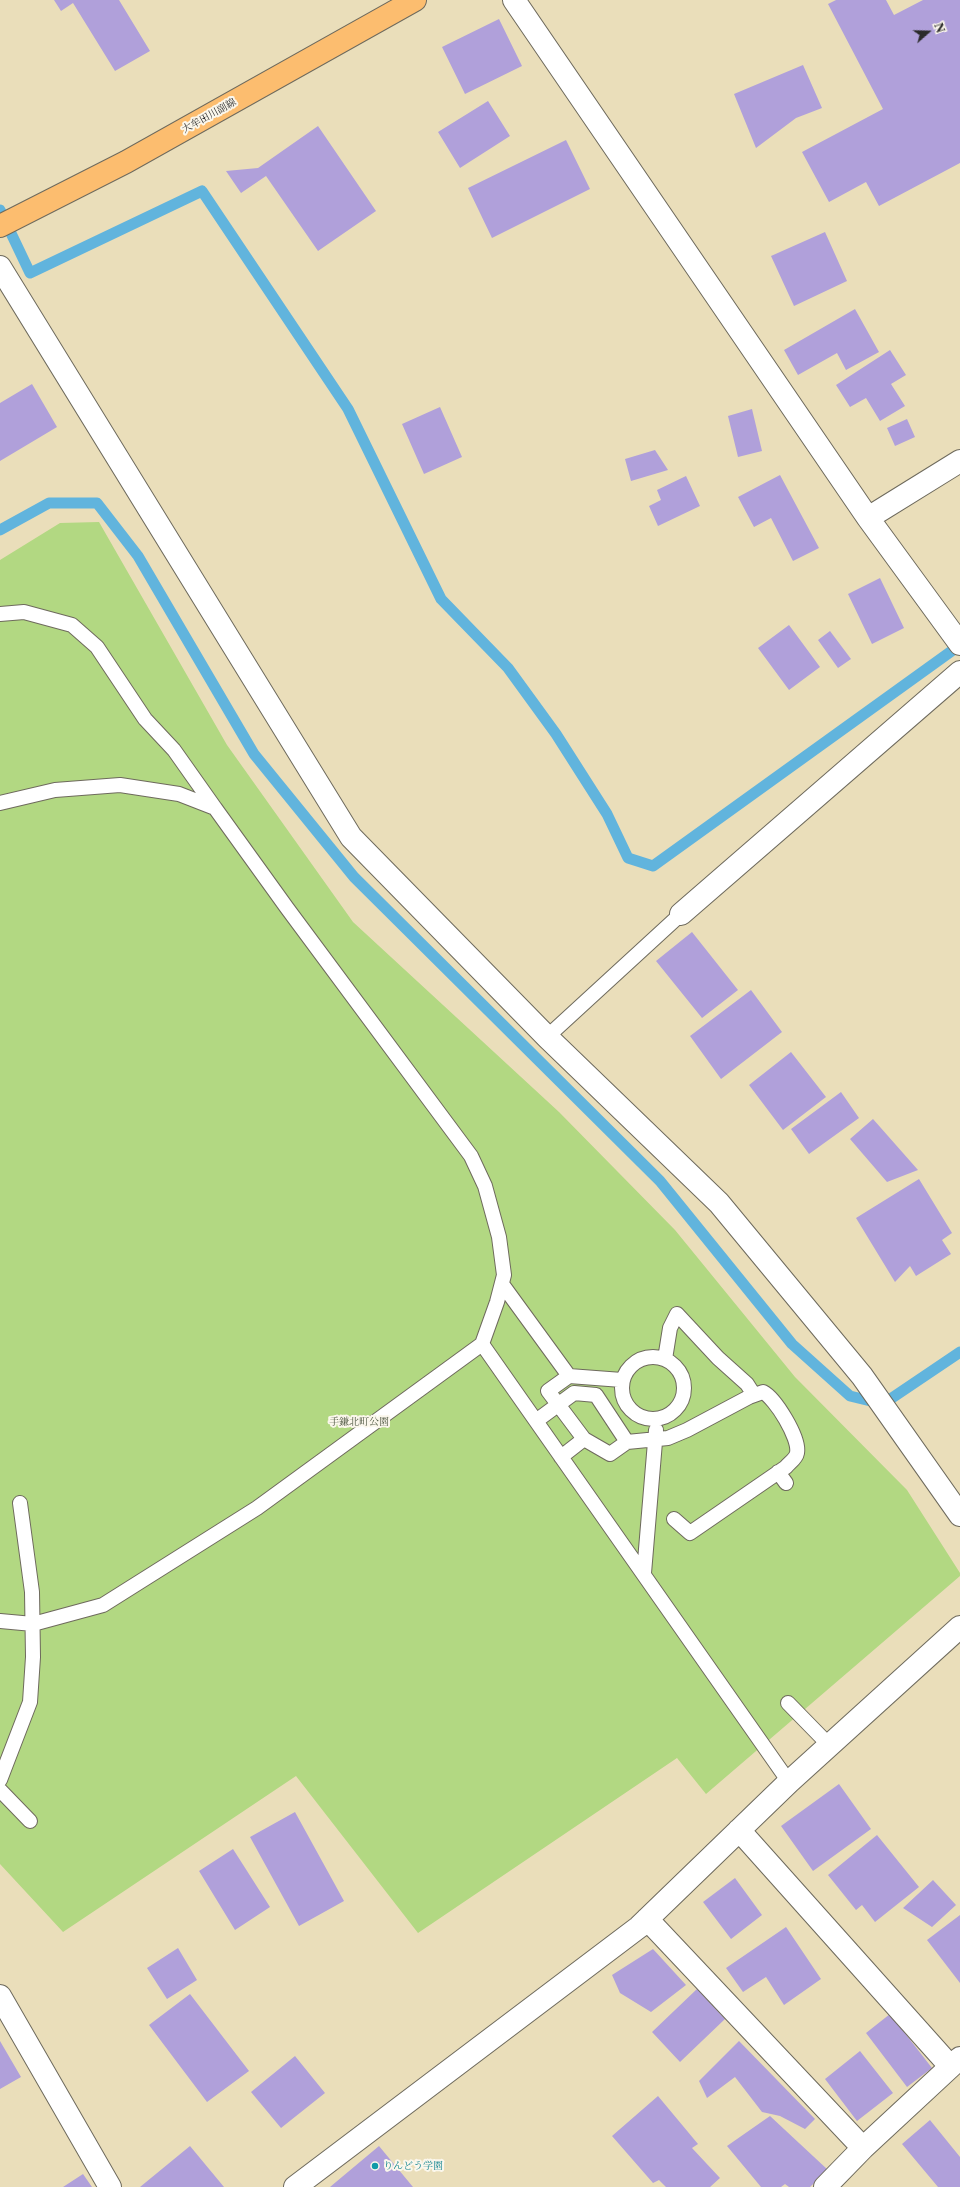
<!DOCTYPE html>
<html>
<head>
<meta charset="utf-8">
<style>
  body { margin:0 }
  #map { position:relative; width:960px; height:2187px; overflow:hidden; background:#eadeba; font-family:"Libre Caslon Text",serif }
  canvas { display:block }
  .north { position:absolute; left:908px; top:12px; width:40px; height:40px; -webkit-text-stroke:3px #fbf7ec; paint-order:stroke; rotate:70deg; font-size:11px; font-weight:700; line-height:16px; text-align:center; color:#2b2b2b }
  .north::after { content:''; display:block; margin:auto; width:14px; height:18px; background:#2b2b2b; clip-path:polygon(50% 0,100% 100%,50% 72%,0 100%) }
</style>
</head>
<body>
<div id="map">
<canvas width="960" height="2187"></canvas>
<div class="north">N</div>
</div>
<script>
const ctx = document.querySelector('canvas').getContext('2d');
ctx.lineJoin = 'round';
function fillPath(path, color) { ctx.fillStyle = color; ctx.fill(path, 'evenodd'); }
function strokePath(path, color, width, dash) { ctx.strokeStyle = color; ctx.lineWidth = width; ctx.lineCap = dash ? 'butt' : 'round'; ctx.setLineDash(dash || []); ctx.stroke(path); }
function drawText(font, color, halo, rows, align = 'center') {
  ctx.font = font + ' "Libre Caslon Text","Noto Serif JP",serif'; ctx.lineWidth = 4; ctx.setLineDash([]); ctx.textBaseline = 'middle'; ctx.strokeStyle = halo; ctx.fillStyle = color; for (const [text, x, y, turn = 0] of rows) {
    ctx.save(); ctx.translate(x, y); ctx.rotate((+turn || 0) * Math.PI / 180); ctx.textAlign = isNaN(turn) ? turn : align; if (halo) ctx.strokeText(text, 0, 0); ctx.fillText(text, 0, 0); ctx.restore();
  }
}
const green = new Path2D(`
  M99,522L227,745L353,922L559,1112L675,1230L795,1377L907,1490L960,1573V1576L706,1794L677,1758L418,1933L296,1776L63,1932L0,1864V560L60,523Z`);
const stream = new Path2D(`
  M0,210L30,273L202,191L348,409L441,599L508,668L556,734L607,814L628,858L653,866L960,645
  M0,530L49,503H97L138,556L254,754L354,877L660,1181L792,1344L850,1396L883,1404L960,1352`);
const building = new Path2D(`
  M54,0H119L150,51L115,71L73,3L61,11Z
  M836,0H886L894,15L923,0H960V163L879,206L866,182L829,202L802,152L883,109L828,4Z
  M499,19L522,66L465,94L442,47Z
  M803,65L822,108L796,118L756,148L734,94Z
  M488,101L510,136L460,168L438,132Z
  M318,126L376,211L318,251L266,176L241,193L226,171L258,168Z
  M566,140L590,189L492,238L468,188Z
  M825,232L847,281L794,306L771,256Z
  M855,309L879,352L846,370L837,353L798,375L784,350Z
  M890,350L906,375L891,384L905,406L880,421L866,398L850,407L836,385Z
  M32,384L57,427L0,461V403Z
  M440,407L462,457L424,474L402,424Z
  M752,409L762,451L738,457L728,416Z
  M907,419L915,437L895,446L887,428Z
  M655,450L668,470L631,481L625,459Z
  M780,475L819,548L793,561L771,518L754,527L738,497Z
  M686,476L700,506L658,526L649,506L661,500L657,490Z
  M880,578L904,628L872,644L848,594Z
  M789,625L820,667L789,690L758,648Z
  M830,631L851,659L838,668L818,640Z
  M692,932L738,990L702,1018L656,961Z
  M751,990L782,1032L721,1079L690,1036Z
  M791,1052L826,1097L783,1130L749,1085Z
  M841,1092L859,1118L809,1154L791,1129Z
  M873,1119L918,1170L887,1182L850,1139Z
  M919,1179L952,1233L942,1240L951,1254L916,1276L910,1266L895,1282L856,1218Z
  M839,1784L871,1829L813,1871L781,1826Z
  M295,1812L344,1901L299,1926L250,1837Z
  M877,1835L919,1887L875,1922L862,1905L856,1910L828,1875Z
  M233,1849L270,1907L235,1930L199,1871Z
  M735,1878L762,1915L731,1939L703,1902Z
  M933,1880L956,1905L932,1927L903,1908Z
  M960,1915V1983L927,1940Z
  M786,1927L821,1979L784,2005L766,1977L743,1992L726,1968Z
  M178,1948L197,1980L167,1999L147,1968Z
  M653,1949L686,1985L651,2012L620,1993L612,1975Z
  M697,1989L725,2019L680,2062L652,2032Z
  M190,1994L249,2071L207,2102L149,2025Z
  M890,2014L932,2068L907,2087L866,2033Z
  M0,2041L21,2077L0,2089Z
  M739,2041L815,2119L805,2129L780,2116L762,2112L735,2077L707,2098L699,2081Z
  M860,2051L893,2093L857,2121L825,2079Z
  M295,2056L325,2093L281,2128L251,2092Z
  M658,2096L698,2144L692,2148L720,2178L710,2187H666L659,2180L653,2183L612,2136Z
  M770,2116L828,2170L810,2187H789L785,2184L781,2187H761L727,2146Z
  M930,2120L960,2157V2187H938L902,2144Z
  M190,2146L224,2187H140Z
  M379,2146L413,2187H330Z
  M83,2174L92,2187H63Z`);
const lane = new Path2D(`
  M0,614L24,612L72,625L97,647L145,719L174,750L215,808
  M0,803L55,790L120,785L179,794L215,808L287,908L471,1156L485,1186L499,1237L504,1275L497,1302L482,1344L257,1508L103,1605L33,1624L0,1621
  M547,1037L681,914
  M502,1284L569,1376L622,1380
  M482,1344L789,1782
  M622 1388a31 31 0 1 1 62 0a31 31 0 1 1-62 0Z
  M665,1359L670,1328L677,1314L718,1358L747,1384L754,1395
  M569,1376L548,1391L584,1439
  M536,1421L574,1393L596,1395L627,1442L610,1454L584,1439L561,1457
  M627,1442L668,1438L687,1430L749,1397L763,1392C775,1398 800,1438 797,1453C796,1459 789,1463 786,1467L690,1533L674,1519
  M778,1472L786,1483
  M644,1573L656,1430
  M788,1703L829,1745
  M0,1780L30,1702L33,1657L32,1592L20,1503
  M0,1790L30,1821`);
const street = new Path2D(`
  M514,0L868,518L960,644
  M0,267L351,837L547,1037L719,1203L862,1376L960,1515
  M868,518L960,461
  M681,914L960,672
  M739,1830L950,2066
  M647,1919L863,2148
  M0,1996L110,2187
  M295,2187L639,1927L789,1782L960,1627
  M825,2187L863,2148L960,2058`);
const primary = new Path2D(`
  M0,226L126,162L415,0`);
const markers = [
  [375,2166,4,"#0f9aa8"]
];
const streetNames = [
  ["大牟田川副線",209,116,-29]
];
const parkNames = [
  ["手鎌北町公園",359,1422]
];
const cultureNames = [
  ["りんどう学園",383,2166]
];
fillPath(green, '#b2d882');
strokePath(stream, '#61b4dd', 11);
fillPath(building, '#b0a0da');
strokePath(lane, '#6e6a5d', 16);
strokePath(street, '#6e6a5d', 24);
strokePath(primary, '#6e6a5d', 24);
strokePath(lane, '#fff', 14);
strokePath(street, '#fff', 22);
strokePath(primary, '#fcbd6f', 22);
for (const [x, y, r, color] of markers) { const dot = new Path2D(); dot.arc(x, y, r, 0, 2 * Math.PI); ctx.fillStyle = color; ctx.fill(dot); strokePath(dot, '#fbf7ec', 1.5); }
drawText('10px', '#2b2b2b', '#fbf7ec', streetNames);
drawText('10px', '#4d5641', '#fbf7ec', parkNames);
drawText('10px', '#0d838f', '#fbf7ec', cultureNames, 'left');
</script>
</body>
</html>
